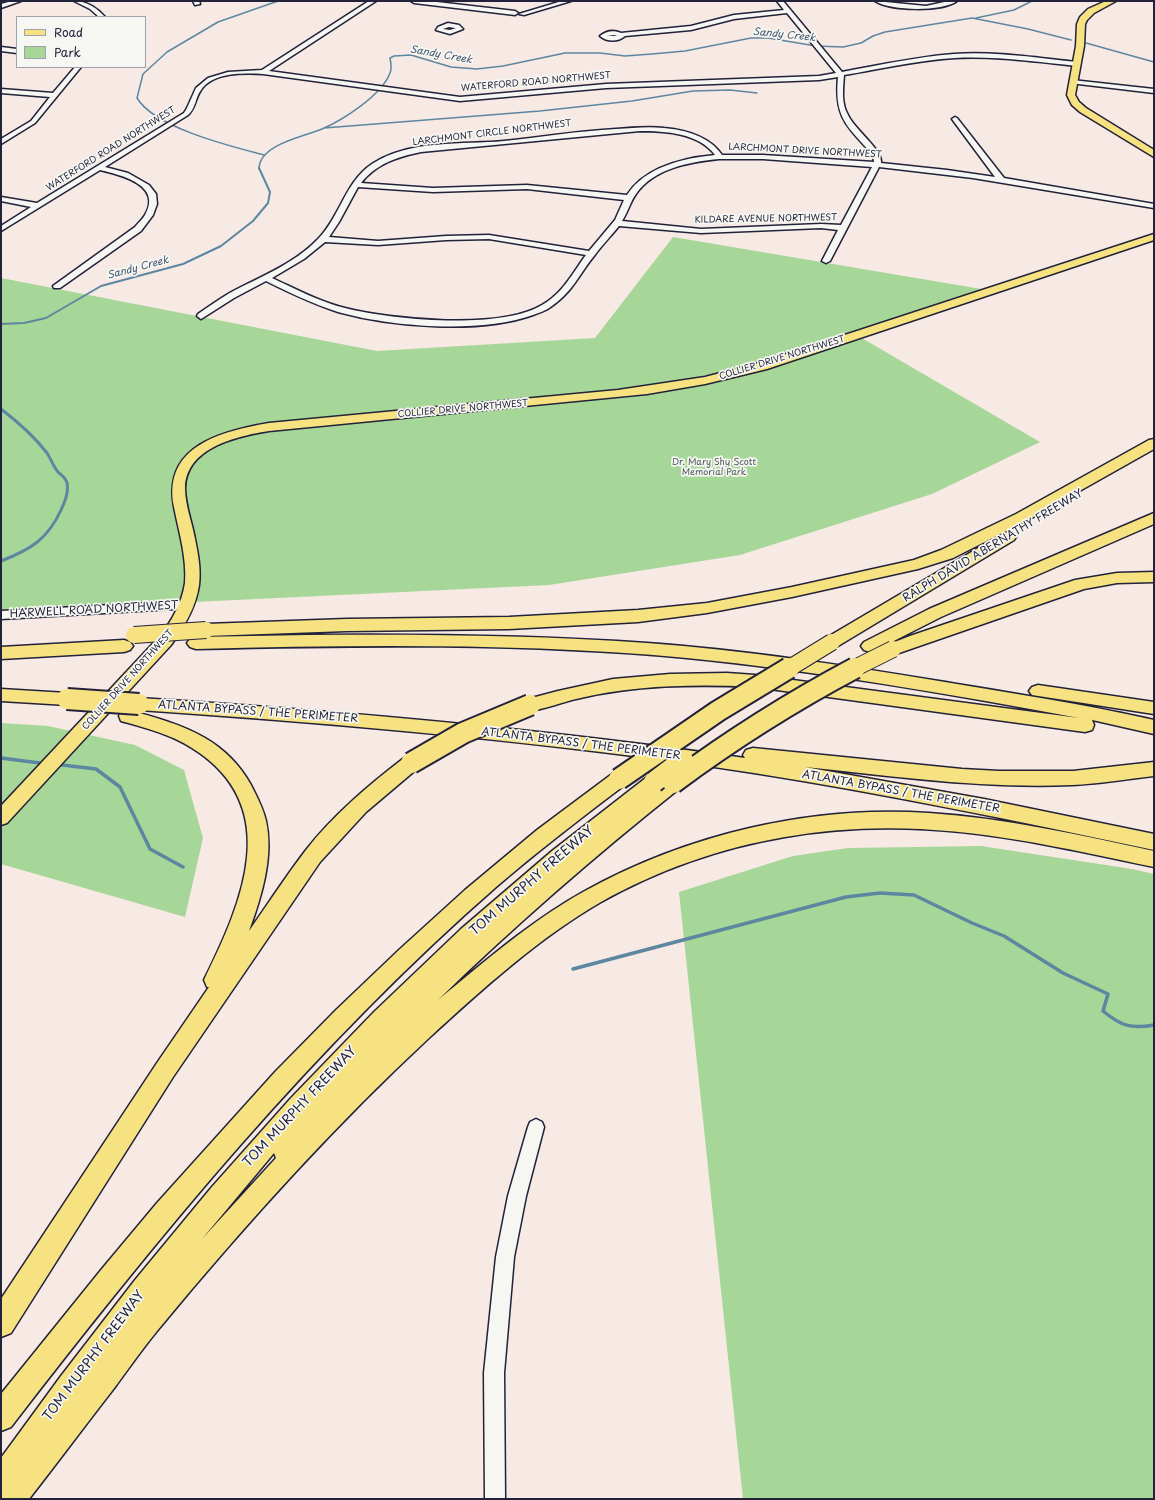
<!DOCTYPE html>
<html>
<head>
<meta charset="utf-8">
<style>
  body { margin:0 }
  #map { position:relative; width:1155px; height:1500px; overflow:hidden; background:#f7e9e3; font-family:"Playpen Sans",sans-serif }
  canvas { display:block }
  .frame { position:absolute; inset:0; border:2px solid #22223b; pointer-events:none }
  .legend { position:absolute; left:16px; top:16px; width:130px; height:52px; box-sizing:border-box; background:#f6f6f2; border:1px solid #a1a1a9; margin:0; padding:5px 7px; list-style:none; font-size:12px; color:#22223b }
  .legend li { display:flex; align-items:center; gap:8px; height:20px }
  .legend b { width:20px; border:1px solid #a1a1a9 }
</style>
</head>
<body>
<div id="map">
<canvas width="1155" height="1500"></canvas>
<div class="frame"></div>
<ul class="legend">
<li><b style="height:5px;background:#f7e281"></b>Road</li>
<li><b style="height:11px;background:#a7d798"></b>Park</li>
</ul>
</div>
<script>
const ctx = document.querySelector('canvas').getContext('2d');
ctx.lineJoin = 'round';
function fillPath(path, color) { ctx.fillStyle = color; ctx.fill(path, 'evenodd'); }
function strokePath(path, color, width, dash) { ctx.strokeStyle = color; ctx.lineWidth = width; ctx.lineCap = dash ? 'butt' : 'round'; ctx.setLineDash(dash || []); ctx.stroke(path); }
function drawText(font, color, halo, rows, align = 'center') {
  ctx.font = font + ' "Playpen Sans",sans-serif'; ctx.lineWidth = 3.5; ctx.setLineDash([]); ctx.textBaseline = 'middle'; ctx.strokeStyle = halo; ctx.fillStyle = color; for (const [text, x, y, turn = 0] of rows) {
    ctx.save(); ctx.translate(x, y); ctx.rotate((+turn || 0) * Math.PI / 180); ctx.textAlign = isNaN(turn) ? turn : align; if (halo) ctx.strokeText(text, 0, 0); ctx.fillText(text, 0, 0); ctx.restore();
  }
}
const green = new Path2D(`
  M673,237L993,291L860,337L1040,442L932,494L740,555L549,585L194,602L1,614V278L377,351L595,338Z
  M1,723L48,726L135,745L184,770L203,838L185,917L1,864Z
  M981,846L1132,869L1154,874V1499H743L679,892L793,856L848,848Z`);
const streamFar3 = new Path2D(`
  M976,18L1014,10L1032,1
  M1086,43L1154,62
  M324,128L540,111L632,101L693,91L730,90L757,93
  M264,155C230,146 155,128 137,98L143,74L167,52L218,22L278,1
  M259,169C259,144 304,137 322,129C343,120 382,95 390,73C392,69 391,63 390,58L394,56L411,55L451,67L477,69L503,66L565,53H600L625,56L652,54L685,51L751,38H768L816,46L843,47L861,43L873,36L885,32L972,18L1028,29L1071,40`);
const streamFar2 = new Path2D(`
  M1,324L24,323L46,318L101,286L183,264L221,246L253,221L268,203L270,192L259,168`);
const streamFar1 = new Path2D(`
  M1,409C18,422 34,436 47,453C51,459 53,466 58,472C61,475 66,478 67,483C69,492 65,502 61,510C48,539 30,550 1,561`);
const stream = new Path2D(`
  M1,758L40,763
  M62,765L96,769L120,787L150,849L183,867
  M573,969L846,897L880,893L914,895L972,923L1004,936L1063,973L1108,994L1103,1011C1121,1026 1131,1029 1154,1025`);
const minor = new Path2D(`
  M12,1H21L1,8V4Z
  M74,1C87,1 97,8 105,17H99L90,9Z
  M193,1H199L200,4L195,5Z
  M369,1H376L269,71L460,97L606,84L819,76L836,73L787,13L734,19L691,30L625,36C618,42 607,42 600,36C606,31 614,30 621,33L691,26L734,15L784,10L777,1H783L842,72C879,65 916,57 954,54C995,51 1037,58 1077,62L1080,64L1077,66C1037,62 996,56 955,58C918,60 881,69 844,75C843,89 841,103 848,115C854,129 883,150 881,163L947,170L995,177L952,119L955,117L957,118L1004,178L1154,204V208L973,178L879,167L830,261L826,263L822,261L838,230L821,228L701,233L619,226C611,236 602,245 594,256C577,277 573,292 549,308C545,311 538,313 533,315C480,334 392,327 338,312C313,304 290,293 266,281L234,298L201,319L197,316L198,314C208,307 218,300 228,294C259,277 293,265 318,239C340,217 345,182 372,164C410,139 462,145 504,141C542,137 578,131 616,129C632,128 648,126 664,128C686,130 709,136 722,155H763L874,162L873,155C847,126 834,118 838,77L819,80L606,88L460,101L263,74C244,73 213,72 201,90C195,98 196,108 188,115L105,167L128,173L149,185L156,194L157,204L153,215L141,231L60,288H54L53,286L135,227C138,223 143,219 145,215C163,185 121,175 100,170L1,231V226L31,207L1,201V197L37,203L184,113L187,108L196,88L208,78L228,72L262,70ZM614,35L617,36H607ZM640,131C665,131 699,133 715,155C683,158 645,167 627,195L527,185L433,188L361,183C376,164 397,157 421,152ZM719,159H763L872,167L841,225L821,224L701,229L622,221C628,212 630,202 636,194C654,168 690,162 719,159ZM358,187L433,192L527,189L624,200L615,220L589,251L489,235L446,236L378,241L329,237L339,222ZM489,239L586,255C572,274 563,293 542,305C500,330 392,320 345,308C320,302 296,289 272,278L304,259L325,242L378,245L446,240Z
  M411,1H428L515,11L518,13L515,15L414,3Z
  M562,1H571L524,15L519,14Z
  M875,1L926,6L949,1H957C942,12 890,11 875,1Z
  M448,23L459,25L463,29L450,34L436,30L438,27ZM449,27L455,28H456L450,30L443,29Z
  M1,47L17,49V53L1,51Z
  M75,67H81L35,123L1,144V139L31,121L50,97L1,93V89L53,93Z
  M1072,80L1154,89V93L1070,83V81Z
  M187,601L191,602L193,605L191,608L1,619V611Z
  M536,1119L542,1122L544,1127L526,1196L514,1257L504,1373L505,1499H485L484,1373L496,1257L508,1196L528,1127L530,1122Z`);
const major = new Path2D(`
  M1106,1H1116L1094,13L1087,20L1085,24L1084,46L1075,95L1079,102L1086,108L1154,150V157L1080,112L1072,105L1067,95L1076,46L1077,24L1080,17L1088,9Z
  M1154,234V240L767,369L705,384L647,394L269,431C238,436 186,447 185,488C185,505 192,522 195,539C198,554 201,569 199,585C196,607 184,627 171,645L7,823L1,825V806L159,637C172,621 182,603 185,583C187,558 179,532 174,507C162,446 222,431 269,423L618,390L705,377L759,363Z`);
const highway = new Path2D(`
  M1154,439V449L1028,520L953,558L918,569L792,597L707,613L638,622L509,629L347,631L206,636L200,634L197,630L200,626L206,624L347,619L509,617L638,610L707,603L792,587L914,560L941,550L1016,514L1149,440Z
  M1154,513V524L941,617L876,650L870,652L864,650L861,646L864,642L929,609Z
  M1008,532L1014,534L1016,537L1014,540L838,646L832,648L826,646L823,642L826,638L1002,534Z
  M1154,572V582L1117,583L1084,589L899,653L893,655L887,653L884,649L887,645L910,636L1075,580L1117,573Z
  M309,635C421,634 534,635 647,643C745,650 842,665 939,681C1011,693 1083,704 1154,720V734L1088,719L1092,720L1094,725L1092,730L1085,732L755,687C695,684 635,685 576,699C562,702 536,713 524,710L521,705L524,700L558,691L613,679L670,674L727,673L755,675L1079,718C949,694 818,671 687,658C524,643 359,645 196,649L190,647L187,643L190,639L196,637Z
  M124,640L130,642L133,646L130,650L124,652L1,659V647Z
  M1038,685L1154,702V714L1032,695L1029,691L1032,687Z
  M1,689L67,693L73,695L76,699L73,703L67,705L1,701Z
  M139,698C342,711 544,729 745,758L743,755L746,750L753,748L962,769L999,771H1073L1154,762V776C1127,779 1099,784 1072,785C983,789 893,776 805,767L984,799L1154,834V850C1021,822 888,794 754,773C550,742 345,724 139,710L133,709L130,704L133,699Z
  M128,710C154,717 181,724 205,738C224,749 240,765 251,785C257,797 263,808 266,821C274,857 261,898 249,931C268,904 286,876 306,850C333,815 369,785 404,758L411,756L418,758L421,763L418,768L366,812L320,862L173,1077L11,1333L1,1337V1299L157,1063L209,987H207L204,980C242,903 285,806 192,748C170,734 146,728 121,721L119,716L121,711Z
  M619,772L626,774L629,779L626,784C582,817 538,851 496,887C313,1047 159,1235 11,1427L1,1431V1394L101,1270L157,1203L275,1072L336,1010L400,949L465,890L537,830L612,774Z
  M654,775L661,777L663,780L673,776L680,778L683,783L680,788C596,855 515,925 438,1000C484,962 531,921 583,892C687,834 811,805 929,813C1005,818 1080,835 1154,851V867C1027,840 916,814 785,837C720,848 658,870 601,902C540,937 481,990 430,1037C332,1128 242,1228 157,1331C142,1349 129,1368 115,1387C86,1424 58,1462 29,1499H1V1458L61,1376L135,1280L211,1188L291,1098L374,1012L461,929L552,851L647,777ZM274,1153L276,1158L202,1239Z`);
const highwayBridgeFar1 = new Path2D(`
  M134,635L206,630
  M788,669L832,642
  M853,669L893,649`);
const highwayBridge = new Path2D(`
  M67,699L139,704
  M411,763L463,733L530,705
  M619,779L718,711L789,668
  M654,782L683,760
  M673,783C731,740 791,702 855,668`);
const farStreetnames = [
  ["WATERFORD ROAD NORTHWEST",536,82,-5],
  ["LARCHMONT CIRCLE NORTHWEST",492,133,-7],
  ["WATERFORD ROAD NORTHWEST",111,149,-32],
  ["LARCHMONT DRIVE NORTHWEST",805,151,3],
  ["KILDARE AVENUE NORTHWEST",766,219,-1],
  ["COLLIER DRIVE NORTHWEST",782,358,-17],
  ["COLLIER DRIVE NORTHWEST",463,409,-5],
  ["COLLIER DRIVE NORTHWEST",128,680,-48]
];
const farParknames = [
  ["Dr. Mary Shy Scott",714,463],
  ["Memorial Park",714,473]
];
const farWaternames = [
  ["Sandy Creek",784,35,6],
  ["Sandy Creek",441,55,10],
  ["Sandy Creek",138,268,-15]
];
const streetNames = [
  ["RALPH DAVID ABERNATHY FREEWAY",993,546,-31],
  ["HARWELL ROAD NORTHWEST",94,610,-3],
  ["ATLANTA BYPASS / THE PERIMETER",258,712,4],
  ["ATLANTA BYPASS / THE PERIMETER",581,744,7],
  ["ATLANTA BYPASS / THE PERIMETER",901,792,10]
];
const nearStreetnames = [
  ["TOM MURPHY FREEWAY",532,881,-41],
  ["TOM MURPHY FREEWAY",300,1107,-47],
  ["TOM MURPHY FREEWAY",94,1356,-53]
];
fillPath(green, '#a7d798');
strokePath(streamFar3, '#5d87a1', 1.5);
strokePath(streamFar2, '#5d87a1', 2);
strokePath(streamFar1, '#5d87a1', 3);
strokePath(stream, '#5d87a1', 3.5);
strokePath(minor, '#22223b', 3);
strokePath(major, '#22223b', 3);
strokePath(highway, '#22223b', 3);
fillPath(minor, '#f6f6f2');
fillPath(major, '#f7e281');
fillPath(highway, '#f7e281');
strokePath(highwayBridgeFar1, '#22223b', 18, []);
strokePath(highwayBridge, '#22223b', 24, []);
strokePath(highwayBridgeFar1, '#f7e281', 16);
strokePath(highwayBridge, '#f7e281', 20);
drawText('9px', '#22223b', '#f6f6f2', farStreetnames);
drawText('9px', '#4a5857', '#f6f6f2', farParknames);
drawText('italic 10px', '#3f556e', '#f6f6f2', farWaternames);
drawText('11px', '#22223b', '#f6f6f2', streetNames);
drawText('13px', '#22223b', '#f6f6f2', nearStreetnames);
</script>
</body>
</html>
